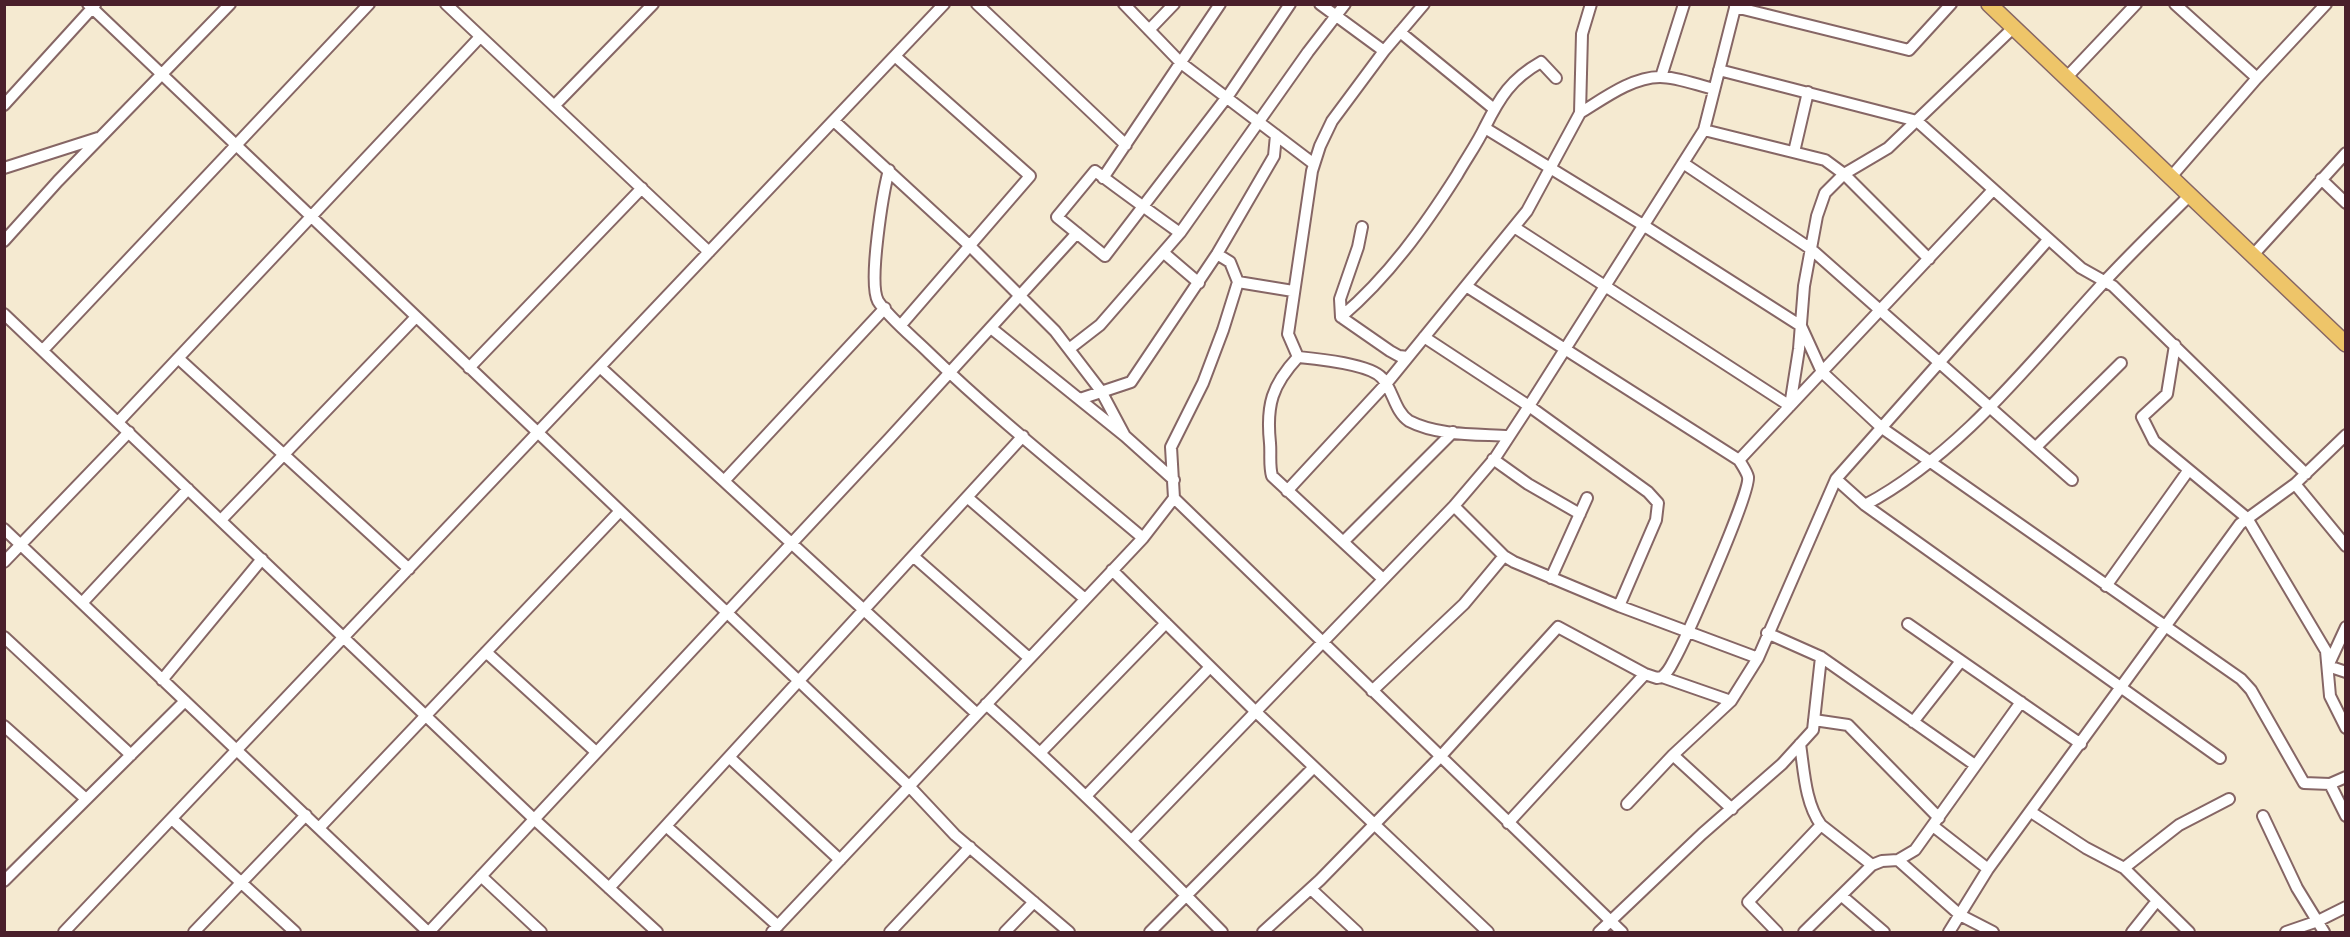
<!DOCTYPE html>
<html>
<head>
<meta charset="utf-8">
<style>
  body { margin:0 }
  #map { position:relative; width:2350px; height:937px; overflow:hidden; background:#f5ead1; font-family:"EB Garamond",serif }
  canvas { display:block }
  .frame { position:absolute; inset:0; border:6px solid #4a1f2b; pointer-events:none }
</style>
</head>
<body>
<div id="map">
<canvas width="2350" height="937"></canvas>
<div class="frame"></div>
</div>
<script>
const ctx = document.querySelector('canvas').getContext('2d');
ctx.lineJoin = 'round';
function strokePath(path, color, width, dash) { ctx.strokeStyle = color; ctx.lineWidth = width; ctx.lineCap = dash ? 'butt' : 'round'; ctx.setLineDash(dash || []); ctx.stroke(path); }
const minor = new Path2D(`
  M88,4L909,786L955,835L1069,932
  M446,4L709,252
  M977,4L1126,145
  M1124,4L1181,63L1314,164
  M1320,4L1384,51
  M2175,4L2257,78
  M1735,7L1909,50L1951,4
  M1149,30L1174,4
  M1400,32L1494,109
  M896,57L1030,176L901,325
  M1719,70L1917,121L2081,268L2113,286L2306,474
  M1661,77L1684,4
  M2066,78L2136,4
  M4,105L95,5
  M554,106L653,4
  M1580,113C1603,99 1632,77 1660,77C1677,77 1697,85 1714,89
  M834,121L970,246L1055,331L1101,391L1125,436
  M1485,128L1643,225L1801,326L1822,372L1882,428L2241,679L2251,690L2304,783L2330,784L2346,777
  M1704,130L1825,160L1844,174L1929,259
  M1794,152L1808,92
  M1683,163L1811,249L2072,480
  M4,168L98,138
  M889,170C883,192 868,283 878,301C888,317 915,339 929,353C996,418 1071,477 1143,538
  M1103,178L1220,4
  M2170,178L2257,78L2326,4
  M2321,179L2346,203
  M1514,227L1790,406L1799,349L1804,286L1817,216L1825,193L1844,174L1888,148L2013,28
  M1180,233C1152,213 1123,192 1095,171L1057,217L1105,256L1220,106L1230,93L1290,4
  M4,241L58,181L230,4
  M1164,253L1199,283
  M2253,255L2346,153
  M1238,282L1293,291
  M4,314L534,819L657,932
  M1341,317C1388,277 1424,227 1457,175C1466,159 1477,144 1485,127C1500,97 1511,79 1541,62L1556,78
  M1341,317L1340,299L1358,247L1362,227
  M1341,317L1390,351L1399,356L1408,357
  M991,328L1125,436L1174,480
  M1424,337L1529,406L1648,492L1658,503L1656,520L1619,606
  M2175,345L2167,394L2142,417L2154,441L2247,518L2326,651L2330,696L2346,728
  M1069,349L1100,325L1180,233L1308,52L1345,4
  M43,350L369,4
  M1298,357C1318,359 1370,364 1382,378C1393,390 1395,412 1409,421C1438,436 1477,434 1509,436
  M178,358L409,569
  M600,367L977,714
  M469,368L642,188
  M1080,399L1131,382L1217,254L1274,156L1276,135
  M118,422L480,37
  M2036,447L2121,363
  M1493,459L1528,484L1580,514
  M1739,460L1993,190
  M1836,479L1865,505L2220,758
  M724,481L885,308
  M2295,484L2346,546
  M1287,491L1386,384L1527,211L1580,113L1582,34L1591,4
  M967,497L1085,599
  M1174,498L1622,932
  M1865,505C1962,453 2031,361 2105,281C2132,252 2161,224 2189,196
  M1454,506L1504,556L1514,562L1619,606L1758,658
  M221,520L416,317
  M4,529C146,663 287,798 428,932
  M1343,542L1453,432
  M913,556L1029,658
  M4,562L129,432
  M1112,570L1256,712L1488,932
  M1551,578L1587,498
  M1383,579L1272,476C1269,465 1271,454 1270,443C1266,405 1272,385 1298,357L1288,334L1312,171L1320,146L1332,121L1384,51L1424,4
  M2106,586L2188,471
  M82,603L188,489
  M1908,624L2081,744
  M2346,627L2328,666L2346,672
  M1767,633L1821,657L1975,765
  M4,637L131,755
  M486,652L596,752
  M1662,677L1731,701
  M162,680L262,559
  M1372,691L1464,604L1504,556
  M986,704C1068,777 1146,854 1222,932
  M1814,720L1848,725L1939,818
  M1913,722L1961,661
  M4,726L86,799
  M1800,744C1804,770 1805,803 1821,825L1872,865
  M1040,753L1166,623
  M1673,755L1732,809
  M729,757L840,860
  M2330,784L2346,816
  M1086,796L1210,667
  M1627,804L1673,755L1731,701L1758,658L1836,479L2048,240
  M2031,812L2086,848L2124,868L2189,932
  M2263,816L2297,888L2324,932
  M172,819L295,932
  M1508,823L1645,674
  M666,826L778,926
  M1933,826L1988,869
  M319,828L620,511
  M1132,840L1454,506L1495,458L1529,406L1704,130L1736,4
  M1898,860L1960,915L1993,932
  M2124,868L2179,825L2229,799
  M481,876L541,932
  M4,881L185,701
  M609,888L1023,436
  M1311,889L1357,932
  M1842,896L1884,932
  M64,932L944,4
  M194,932L306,815
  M429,932L889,439L1077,233
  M772,932L1143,538L1174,498L1171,447L1203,383L1223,330L1238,282L1230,262L1217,254
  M890,932L970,847
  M1005,932L1034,902
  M1150,932L1314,767
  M1263,932L1320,880L1440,757L1558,627L1645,674L1657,678L1662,677C1667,673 1670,668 1673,662C1685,641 1751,492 1748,477C1747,472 1742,465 1739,460L1466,286
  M1599,932L1702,834L1782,764L1813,730L1821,657
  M1777,932L1748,902L1821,825
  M1804,932L1872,865L1882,861L1898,860L1915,850L2021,702
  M1949,932L1988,869L2240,524L2295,484L2346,435
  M2132,932L2156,902
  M2286,932L2318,921L2346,907`);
const primary = new Path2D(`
  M1989,4L2346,344`);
strokePath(minor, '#866665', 14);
strokePath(primary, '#866665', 18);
strokePath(minor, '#fff', 10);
strokePath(primary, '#eec569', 15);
</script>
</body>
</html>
